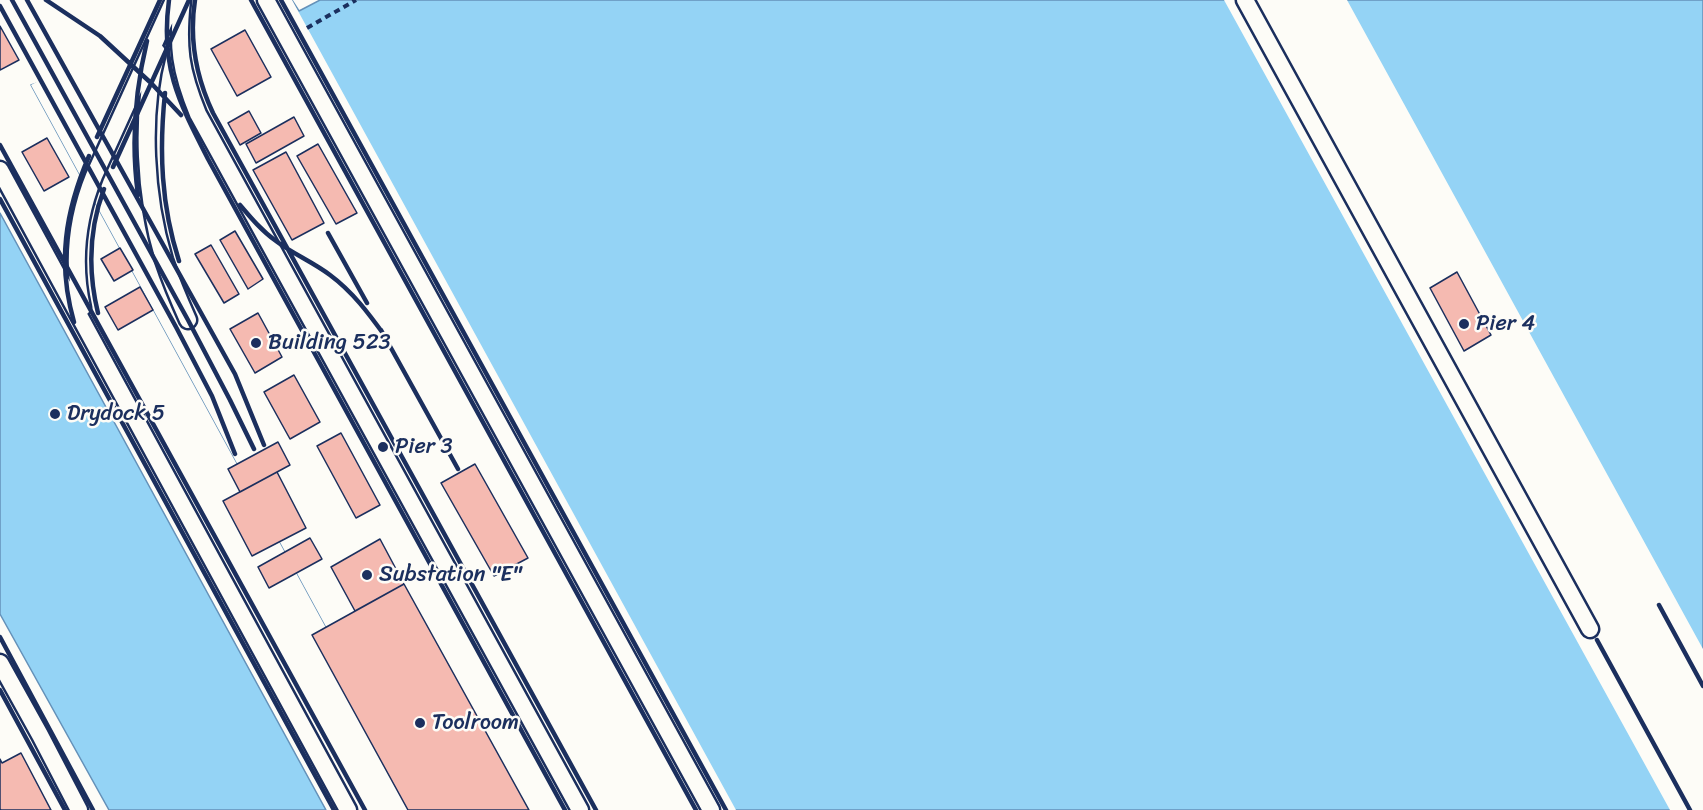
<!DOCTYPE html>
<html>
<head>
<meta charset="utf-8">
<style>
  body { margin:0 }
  canvas { display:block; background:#fdfcf7 }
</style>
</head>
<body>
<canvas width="1703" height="810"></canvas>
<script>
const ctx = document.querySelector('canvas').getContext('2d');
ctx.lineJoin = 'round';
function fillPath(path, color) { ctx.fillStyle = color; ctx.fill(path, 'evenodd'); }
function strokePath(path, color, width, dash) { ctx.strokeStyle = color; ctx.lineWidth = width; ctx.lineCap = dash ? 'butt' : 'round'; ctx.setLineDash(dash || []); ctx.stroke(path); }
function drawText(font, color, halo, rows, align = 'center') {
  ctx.font = font + ' Sriracha,sans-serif'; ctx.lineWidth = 5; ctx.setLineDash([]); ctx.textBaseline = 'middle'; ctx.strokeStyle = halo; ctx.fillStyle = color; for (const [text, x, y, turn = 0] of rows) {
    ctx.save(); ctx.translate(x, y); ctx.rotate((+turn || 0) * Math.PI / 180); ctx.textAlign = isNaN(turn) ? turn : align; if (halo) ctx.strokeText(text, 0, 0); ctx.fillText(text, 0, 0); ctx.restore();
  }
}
const water = new Path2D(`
  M292,0L299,11L320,0H1703V810H426L31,85Z
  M0,213L326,810H109L0,614Z`);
const pier = new Path2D(`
  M187,0H292L736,810H426L31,85Z
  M1224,0H1347L1703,649V810H1670Z`);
const building = new Path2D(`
  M0,26L19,60L0,70Z
  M245,30L271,77L237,96L211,49Z
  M249,111L261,133L240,145L228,123Z
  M294,117L304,136L256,163L246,144Z
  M47,138L69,177L44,191L22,152Z
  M318,144L357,213L336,224L297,156Z
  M286,152L324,223L292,240L253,170Z
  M235,231L263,279L248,289L220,240Z
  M211,245L239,294L224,303L195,254Z
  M120,248L133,270L114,281L101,259Z
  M1457,272L1491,335L1464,351L1430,288Z
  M140,287L153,310L118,330L105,307Z
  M258,313L282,357L255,373L230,329Z
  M294,375L320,422L290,439L264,392Z
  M341,433L380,505L356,518L317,446Z
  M278,442L290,465L240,492L228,469Z
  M475,464L528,558L494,576L441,483Z
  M277,472L306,528L252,556L223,501Z
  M310,538L322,559L269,588L258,567Z
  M380,539L404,584L355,611L331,567Z
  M404,584L529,810H408L312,635Z
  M21,753L51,810H1L0,809V759L2,763Z`);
const path = new Path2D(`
  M307,28L356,0`);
const lane = new Path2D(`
  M182,0C177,47 180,70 198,114L580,810
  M266,0L711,810
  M1245,0L1590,629
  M157,52C140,116 145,197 164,260C171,281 179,300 188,320
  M0,170L348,810
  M82,308C72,263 77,218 94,176L174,0
  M0,663L40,735L79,810`);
const rail = new Path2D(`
  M12,0L188,320L230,400L254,449
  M27,0L235,374L264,445
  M46,0L100,36L151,83L181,115
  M169,0C160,67 179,102 208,159L565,810
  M195,0C189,39 196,77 213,113L596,810
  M251,0L696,810
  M281,0L726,810
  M0,6L176,327L212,396L235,454
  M165,93C159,151 161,205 179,261
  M97,137L160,0
  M0,145L365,810
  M113,167L189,0
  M138,195C131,143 135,91 147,41
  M0,199L334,810
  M240,205C251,218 262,231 276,241C293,254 313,262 330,275C353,292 369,314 385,336
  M328,233L367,303
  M98,313C88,272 89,229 104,189
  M74,322C57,263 65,212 89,156
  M381,330L458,469
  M1659,605L1703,686
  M0,637L93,810
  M1597,640L1690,810
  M0,690L65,810`);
const markers = [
  [1464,324,6,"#1b2f5e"],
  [256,343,6,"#1b2f5e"],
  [55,414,6,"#1b2f5e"],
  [383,447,6,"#1b2f5e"],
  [367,575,6,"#1b2f5e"],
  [420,723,6,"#1b2f5e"]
];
const poiNames = [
  ["Pier 4",1476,324],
  ["Building 523",268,343],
  ["Drydock 5",67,414],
  ["Pier 3",395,447],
  ["Substation \"E\"",379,575],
  ["Toolroom",432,723]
];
fillPath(water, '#94d3f5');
strokePath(water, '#6491b9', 1.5);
fillPath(pier, '#fdfcf7');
fillPath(building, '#f5bab1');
strokePath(building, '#1b2f5e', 1.5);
strokePath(lane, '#1b2f5e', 21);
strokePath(path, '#1b2f5e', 4, [6, 4.5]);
strokePath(lane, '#fdfcf7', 16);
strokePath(rail, '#1b2f5e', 4.5);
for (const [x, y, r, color] of markers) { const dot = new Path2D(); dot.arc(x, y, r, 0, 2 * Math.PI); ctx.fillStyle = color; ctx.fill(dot); strokePath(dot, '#fdfcf7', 2); }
drawText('22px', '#1b2f5e', '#fdfcf7', poiNames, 'left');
</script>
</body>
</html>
